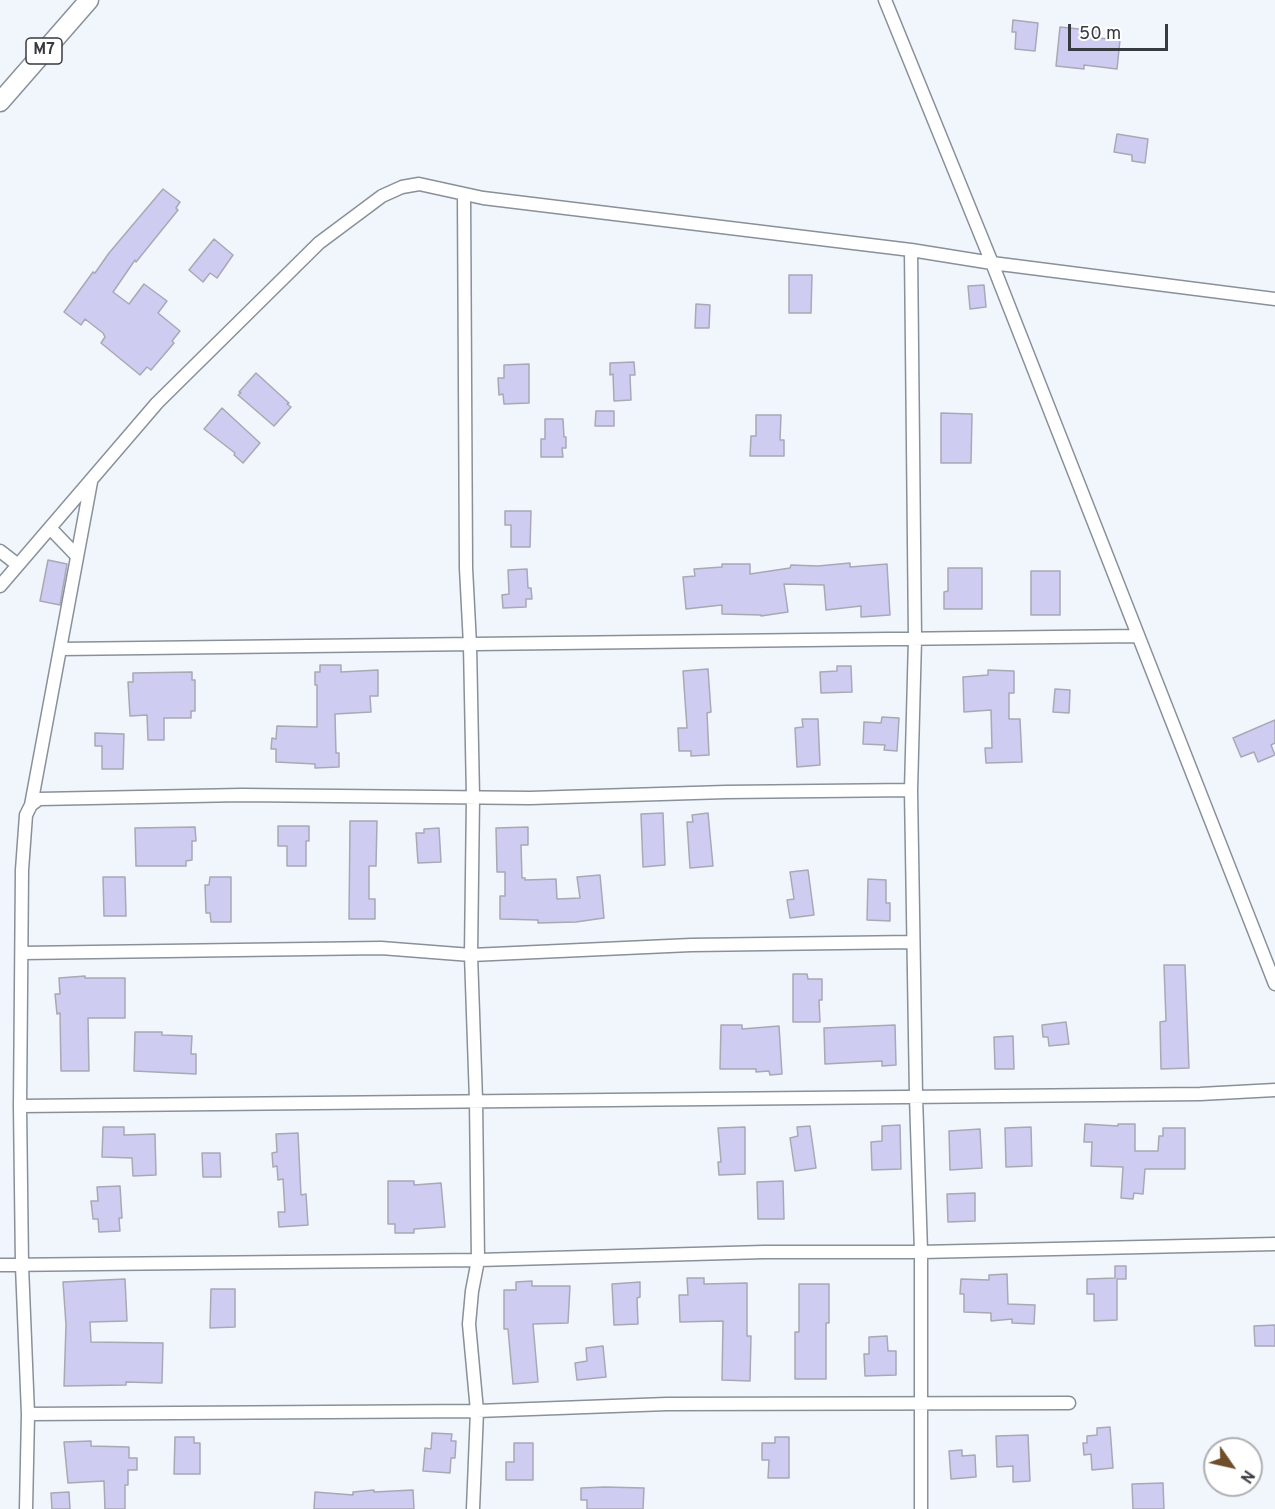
<!DOCTYPE html>
<html>
<head>
<meta charset="utf-8">
<style>
  body { margin:0 }
  #map { position:relative; width:1275px; height:1509px; overflow:hidden; background:#f1f6fd; font-family:Overpass,sans-serif }
  canvas { display:block }
  .north { position:absolute; left:1203px; top:1437px; width:60px; height:60px; box-sizing:border-box; background:#fff; border:2px solid #afb0b2; border-radius:50%; rotate:124deg; font-size:16px; font-weight:700; line-height:24px; text-align:center; color:#373a3f }
  .north::after { content:''; display:block; margin:auto; width:21px; height:27px; background:#714e27; clip-path:polygon(50% 0,100% 100%,50% 72%,0 100%) }
  .scale { position:absolute; left:1068px; top:24px; width:100px; height:27px; box-sizing:border-box; border:3px solid #373a3f; border-top:0; padding-left:8px; font-size:18px; line-height:21px; white-space:nowrap; color:#373a3f; -webkit-text-stroke:4px #fff; paint-order:stroke }
</style>
</head>
<body>
<div id="map">
<canvas width="1275" height="1509"></canvas>
<div class="north">N</div>
<div class="scale">50 m</div>
</div>
<script>
const ctx = document.querySelector('canvas').getContext('2d');
ctx.lineJoin = 'round';
function fillPath(path, color) { ctx.fillStyle = color; ctx.fill(path, 'evenodd'); }
function strokePath(path, color, width, dash) { ctx.strokeStyle = color; ctx.lineWidth = width; ctx.lineCap = dash ? 'butt' : 'round'; ctx.setLineDash(dash || []); ctx.stroke(path); }
function drawText(font, color, halo, rows, align = 'center') {
  ctx.font = font + ' Overpass,sans-serif'; ctx.lineWidth = 4.5; ctx.setLineDash([]); ctx.textBaseline = 'middle'; ctx.strokeStyle = halo; ctx.fillStyle = color; for (const [text, x, y, turn = 0] of rows) {
    ctx.save(); ctx.translate(x, y); ctx.rotate((+turn || 0) * Math.PI / 180); ctx.textAlign = isNaN(turn) ? turn : align; if (halo) ctx.strokeText(text, 0, 0); ctx.fillText(text, 0, 0); ctx.restore();
  }
}
const building = new Path2D(`
  M1013,20L1038,23L1035,51L1015,49L1016,32H1012Z
  M1060,27L1098,31V38L1120,40L1117,69L1084,65V69L1056,66Z
  M1117,134L1148,139L1145,163L1132,161V155L1114,152Z
  M163,189L180,202L176,208L178,210L136,262L135,260L113,292L129,304L144,284L167,301L158,313L180,331L172,341L174,343L151,370L147,367L140,375L101,343L105,337L103,333L85,319L81,325L64,312L93,272L95,273L109,253Z
  M214,239L233,255L217,278L210,273L203,282L189,270Z
  M789,275H812L811,313H789Z
  M984,285L986,307L970,309L968,286Z
  M696,304L710,305L709,328H695Z
  M634,362L635,375H630L631,400L614,401L613,374L610,375V363Z
  M529,364V403L504,404L503,394L499,395L498,378H504V365Z
  M256,373L289,403L287,404L291,407L274,426L238,395L241,393L239,392Z
  M222,408L260,443L243,463L234,455L235,453L204,429Z
  M596,411H614V426H595Z
  M941,413L972,414L971,463H941Z
  M756,415H781L780,440H784V456H750L751,436H756Z
  M545,419H563L564,437H566V448H562L563,457H541V439H545Z
  M505,511H531L530,547H511V525H505Z
  M48,560L67,564L60,605L40,601Z
  M850,563V567L887,564L890,615L861,617V606L826,610L824,585L784,584L788,612L761,616V615L722,614V605L686,609L683,577L695,576L694,569L722,567V564H750V574L790,568L791,565L818,566Z
  M948,568H982V609H944V592L948,591Z
  M527,569L528,588H531L532,599H526V607L503,608L502,595L509,594L508,570Z
  M1031,571H1060V615H1031Z
  M320,665H341V672L378,670V696H370L371,712L335,714L336,753H339V767L315,768V764L276,762V749H271L272,738L276,739L277,726L317,727V685H315V672H320Z
  M837,666H851L852,692L821,693L820,672L837,671Z
  M708,669L711,712L707,713L709,755L691,756V751H679L678,728H687L683,671Z
  M988,670L1014,671V693H1009V719H1020L1022,762L986,763L985,748H992L991,710L964,712L963,677L988,675Z
  M192,672V680H195V711H191V718H164V740H148L147,715L130,716L128,682H133V673Z
  M1055,689L1070,690L1069,713L1053,712Z
  M882,717L899,718L897,751L884,750L885,745L863,744L864,722L881,723Z
  M802,719H818L820,765L797,767L795,728L803,727Z
  M1275,720V743L1271,745L1275,755L1258,762L1254,752L1241,757L1233,738Z
  M95,733L124,734L123,769H102V746H95Z
  M663,813L665,865L643,867L641,814Z
  M708,813L713,866L690,868L687,822H693L692,815Z
  M350,821H377L376,866H369V899H375V919H349Z
  M278,826H309V841H306V866H287V846H278Z
  M195,827L196,841H192V860L186,861V866H136L135,828Z
  M528,827V845H521L522,878H525V880L556,879L557,899L580,898L577,877L600,875L604,918L576,922L538,923V920L500,919V896H505V872H497L496,828Z
  M439,828L441,862L418,863L416,833H424V829Z
  M808,870L814,915L790,918L787,900L794,899L790,872Z
  M103,877H125L126,916H104Z
  M210,877H231V922H211L210,913H206L205,885H209Z
  M868,879L886,880V903H890V921L867,920Z
  M1164,965H1185L1189,1068L1161,1069L1160,1022L1166,1021Z
  M793,974H807L808,979H822V1000H819L820,1022H793Z
  M85,976V978H125V1018H88L89,1071H61L60,1013L57,1014L55,994H60L59,978Z
  M1066,1022L1069,1044L1049,1046L1048,1037H1043L1042,1025Z
  M721,1025H742V1029L779,1026L782,1074L770,1075L769,1071L756,1072V1069H720Z
  M895,1025L896,1065L882,1066V1061L825,1064L824,1028Z
  M135,1032H162V1035L192,1036L191,1054H196V1074L134,1071Z
  M1013,1036L1014,1069H995L994,1037Z
  M1085,1124L1118,1126V1124H1135V1151H1158L1159,1136H1163V1128H1185V1169H1145L1143,1194L1134,1193L1133,1199L1121,1198L1123,1167L1091,1166L1092,1142H1084Z
  M900,1125L901,1169L872,1170L871,1142L882,1141V1126Z
  M810,1126L816,1168L795,1171L790,1138L798,1136L797,1127Z
  M103,1127H124V1135L155,1134L156,1175L133,1176L132,1158L102,1157Z
  M745,1127V1174L719,1175L718,1162H721L718,1128Z
  M1031,1127L1032,1166L1006,1167L1005,1128Z
  M980,1129L982,1168L950,1170L949,1131Z
  M298,1133L301,1195L306,1194L308,1225L279,1227L278,1212H285L283,1179L278,1180L277,1166L273,1167L272,1153L277,1152L276,1134Z
  M202,1153H220L221,1177H203Z
  M388,1181H414V1185L441,1183L445,1227L414,1229V1233H395V1224H388Z
  M783,1181L784,1219H758L757,1182Z
  M120,1186L122,1218H119L120,1231L99,1232L98,1219H93L91,1201H98L97,1187Z
  M975,1193V1221L948,1222L947,1194Z
  M1115,1266H1126V1279H1117V1320L1094,1321V1294H1087V1279L1115,1278Z
  M1007,1274L1008,1304L1035,1305L1034,1324L1012,1323V1319L991,1321V1313L964,1312V1294H960L961,1279L989,1280V1275Z
  M687,1278H704V1284L747,1283V1336H751L750,1381L722,1380L723,1321L680,1322L679,1295H688Z
  M125,1279L127,1321L90,1322L91,1342L163,1343L162,1383L126,1382V1385L64,1386L66,1325L63,1282Z
  M532,1281V1286H570L568,1323L533,1324L538,1382L513,1384L508,1329H504V1290H516V1282Z
  M640,1282V1297L637,1298L638,1324L614,1325L612,1284Z
  M799,1284H829V1323H826V1379H795V1332H799Z
  M211,1289H235V1327L210,1328Z
  M1275,1325V1346H1255L1254,1326Z
  M887,1336L888,1351H896V1375L865,1376L864,1354H869V1337Z
  M603,1346L606,1377L577,1380L575,1363L587,1361L586,1348Z
  M1110,1427L1113,1468L1092,1470L1091,1454L1084,1455L1083,1443H1087V1436L1097,1435V1428Z
  M432,1433L452,1434L451,1441H456L455,1458H451L450,1473L423,1471L425,1448L431,1449Z
  M1028,1435L1030,1481L1013,1482V1466L997,1467L996,1436Z
  M175,1437H194V1443H200V1474H174Z
  M775,1437H789V1478H768L769,1460H762V1443H775Z
  M91,1441V1446L129,1447V1458H137V1470H128V1485H125V1509H105L104,1481L68,1483L64,1442Z
  M514,1443H533V1480H506V1462H514Z
  M962,1450V1456L975,1455L976,1477L951,1479L949,1451Z
  M1163,1483L1164,1509H1133L1132,1484Z
  M605,1487L644,1488L643,1509H587V1500H581V1488Z
  M374,1490V1492L413,1490L414,1509H314L315,1492L353,1495V1492Z
  M69,1492L70,1509H52L51,1493Z`);
const minor = new Path2D(`
  M885,0L992,263L1275,984
  M464,194L466,568L470,645L473,797L471,955L476,1100L478,1260L472,1291L469,1324L477,1411L473,1509
  M911,250L915,639L911,790L916,1096L921,1252V1509
  M50,528L77,556
  M0,551L18,565
  M0,586L157,403L319,243L382,196L402,187L419,184L483,198L911,250L992,263L1275,299
  M60,649L1138,636
  M31,805L39,799L242,795L530,798L726,792L911,790
  M22,953L381,948L471,955L691,945L913,942
  M20,1106L1200,1094L1275,1090
  M0,1265L478,1260L764,1252H921L1275,1244
  M28,1414L477,1411L667,1404L1069,1403
  M26,1509L28,1414L22,1266L20,1106L22,870L26,815L31,805L91,482`);
const primary = new Path2D(`
  M0,102L89,0`);
const shields = [
  [44,51,36]
];
const shieldNames = [
  ["M7",44,51]
];
fillPath(building, '#ceccf0');
strokePath(building, '#a9a8b5', 1.5);
strokePath(minor, '#88909a', 15);
strokePath(primary, '#88909a', 21);
strokePath(minor, '#fff', 12);
strokePath(primary, '#fff', 18);
for (const [x, y, w] of shields) { const box = new Path2D(); box.roundRect(x - w / 2, y - 13, w, 26, 4.5); ctx.fillStyle = '#fff'; ctx.fill(box); strokePath(box, '#373a3f', 1.5); }
drawText('bold 16px', '#373a3f', null, shieldNames);
</script>
</body>
</html>
